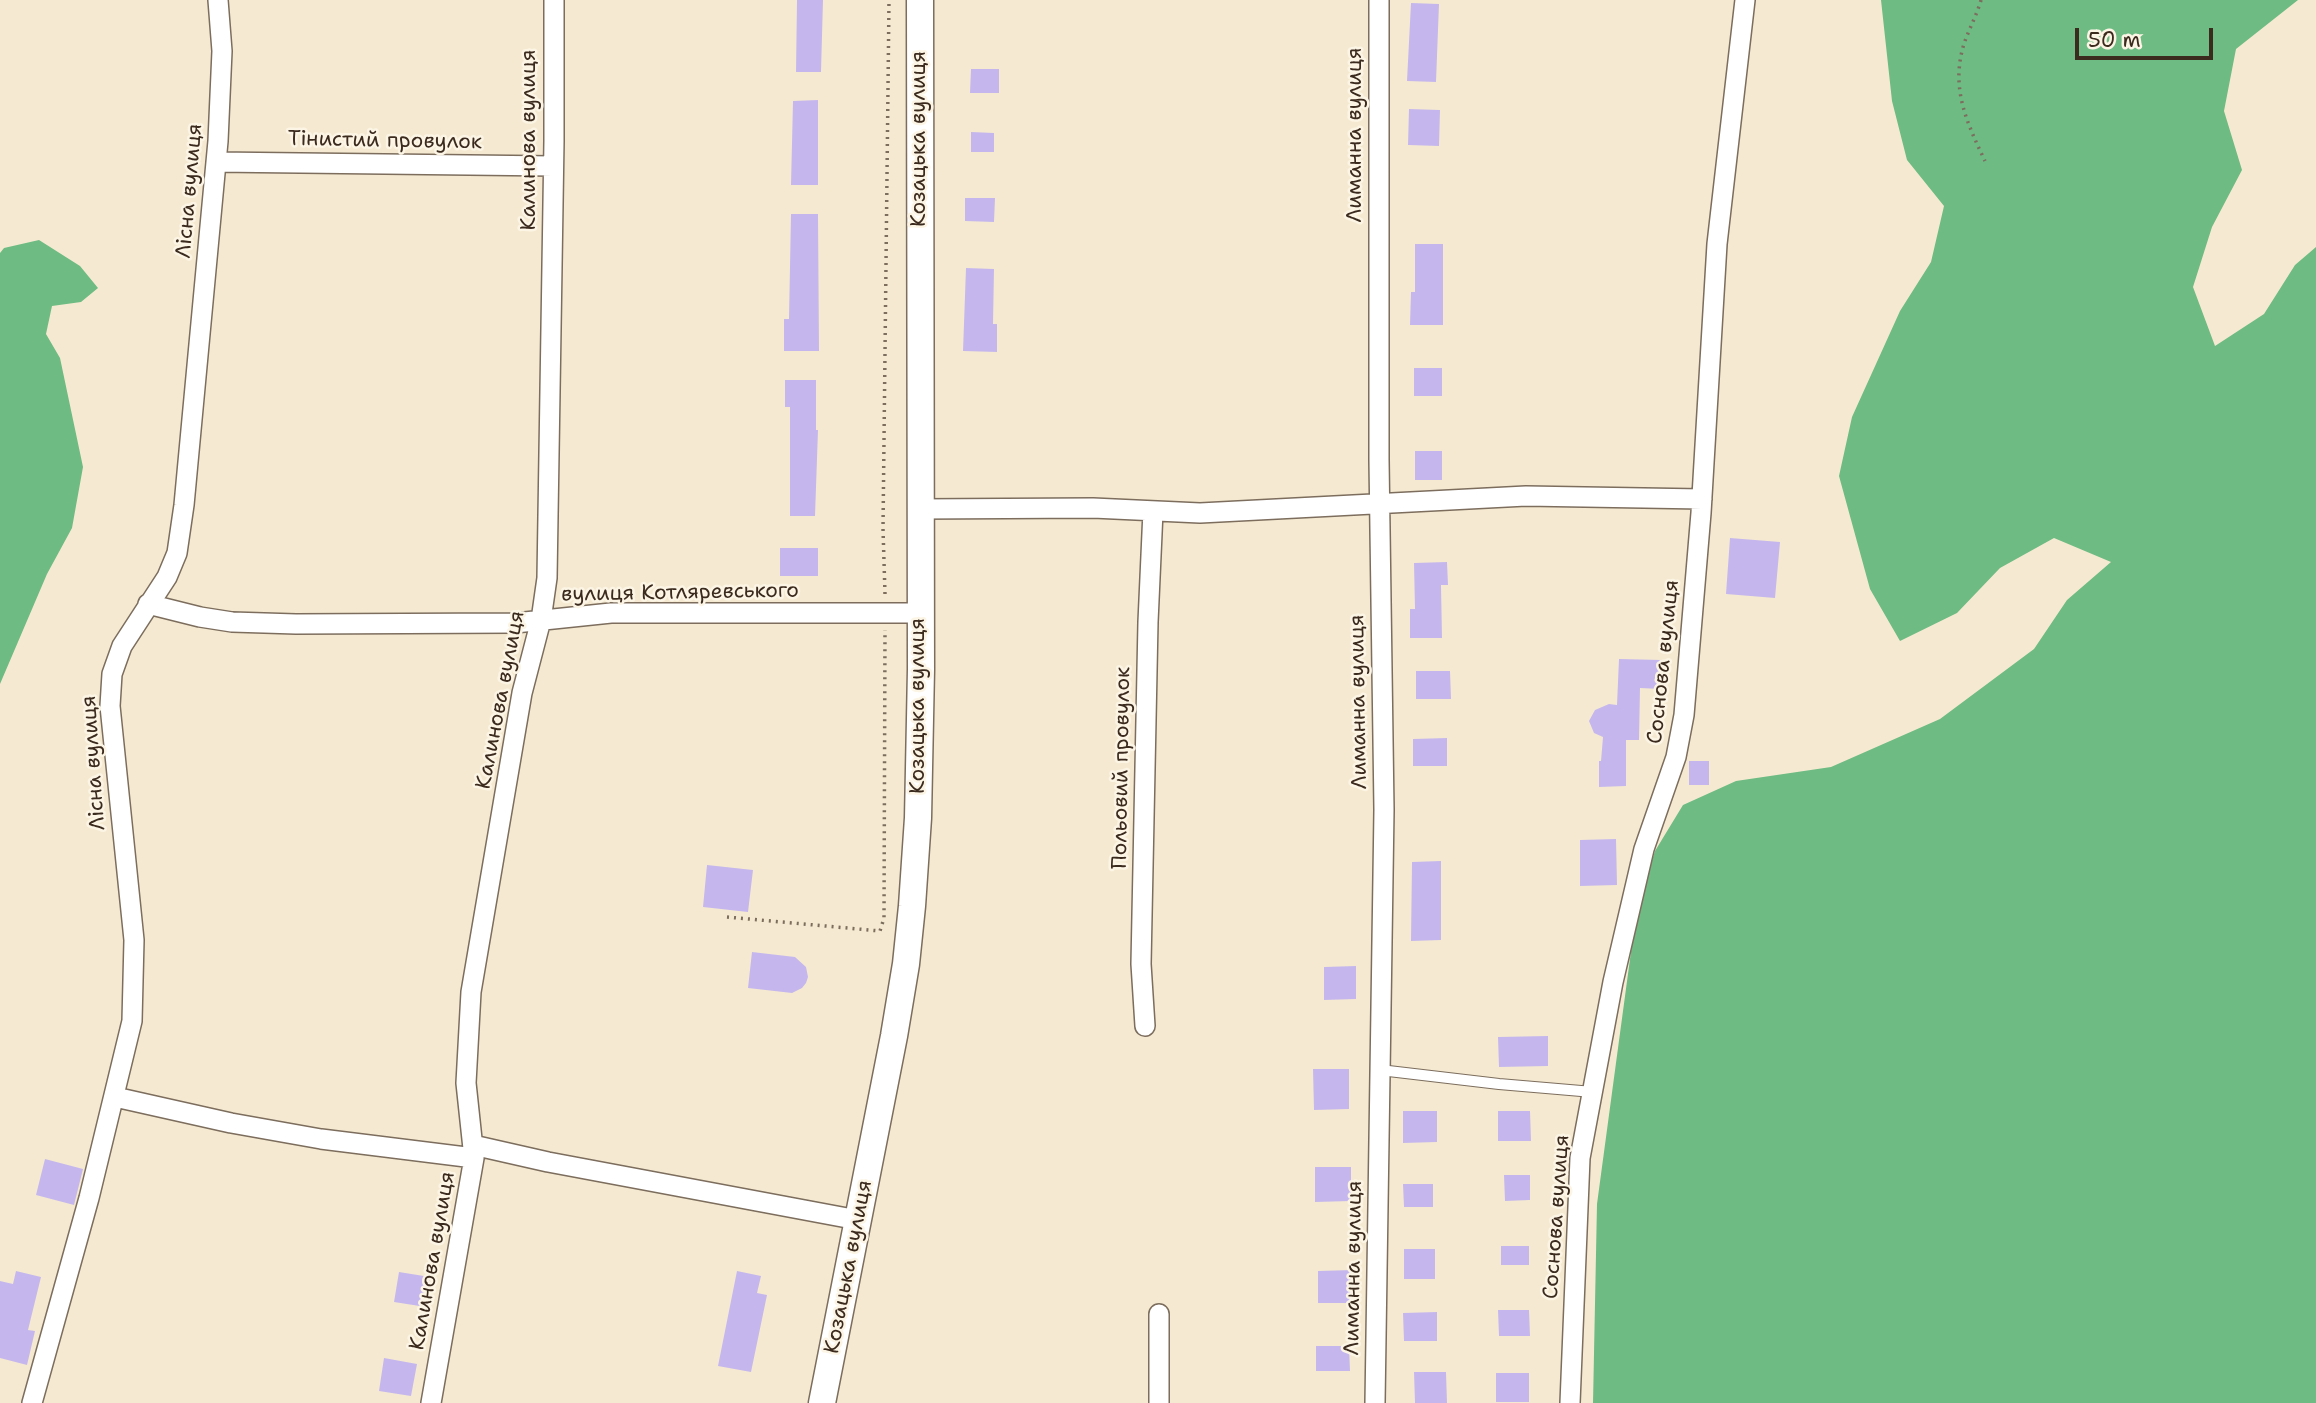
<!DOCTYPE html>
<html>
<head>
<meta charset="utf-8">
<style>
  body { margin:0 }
  #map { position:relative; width:2316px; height:1403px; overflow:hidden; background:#f5ead1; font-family:"Shantell Sans",sans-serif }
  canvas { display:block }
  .scale { position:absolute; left:2075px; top:28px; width:138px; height:32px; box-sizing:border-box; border:4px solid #3b2a1e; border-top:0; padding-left:9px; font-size:21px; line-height:24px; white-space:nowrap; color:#3b2a1e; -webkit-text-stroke:5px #fcf5e5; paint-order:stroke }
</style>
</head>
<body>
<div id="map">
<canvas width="2316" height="1403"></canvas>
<div class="scale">50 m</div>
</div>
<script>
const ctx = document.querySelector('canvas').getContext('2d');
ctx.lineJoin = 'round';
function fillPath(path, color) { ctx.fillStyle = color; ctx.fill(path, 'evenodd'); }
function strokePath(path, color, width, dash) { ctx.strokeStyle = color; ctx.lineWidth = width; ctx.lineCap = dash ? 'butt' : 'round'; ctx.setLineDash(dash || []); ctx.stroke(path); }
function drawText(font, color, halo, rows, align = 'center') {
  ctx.font = font + ' "Shantell Sans",sans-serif'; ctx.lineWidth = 5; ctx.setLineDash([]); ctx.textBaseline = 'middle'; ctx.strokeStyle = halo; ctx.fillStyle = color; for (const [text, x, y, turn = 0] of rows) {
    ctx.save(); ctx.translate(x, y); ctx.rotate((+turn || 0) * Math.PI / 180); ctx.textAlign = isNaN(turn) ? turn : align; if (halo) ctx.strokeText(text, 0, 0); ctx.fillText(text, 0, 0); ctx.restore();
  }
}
const forest = new Path2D(`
  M1881,0H2298L2236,49L2224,111L2242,170L2212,227L2193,287L2215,346L2264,314L2295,265L2316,247V1403H1593L1597,1204L1637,907L1655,851L1683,805L1736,781L1831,767L1940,719L2034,649L2067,600L2111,562L2054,538L2000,568L1957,613L1900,641L1870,589L1839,476L1852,417L1900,311L1931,262L1944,206L1907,160L1892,101Z
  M39,240L80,266L98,288L81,302L52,306L46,334L60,358L83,467L72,528L47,574L0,684V253L4,248Z`);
const building = new Path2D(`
  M797,0H823L821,72H796Z
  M1411,3L1439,4L1436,82L1407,81Z
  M971,69H999V93H970Z
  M818,100V185H791L793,101Z
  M1409,109L1440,110L1439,146L1408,145Z
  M971,132L994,133V152H971Z
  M965,198H995L994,222L965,221Z
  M791,214H818L819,351H784V319H789Z
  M1415,244H1443V325H1410L1411,292H1415Z
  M966,268L994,269L993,324H997V352L963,351Z
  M1414,368H1442V396H1414Z
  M785,380H816V430H818L815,516H790V407H785Z
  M1415,451H1442V480H1415Z
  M1730,538L1780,542L1775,598L1726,594Z
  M780,548H818V576H780Z
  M1447,562L1448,585H1441L1442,638H1410V609H1415L1414,563Z
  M1619,659L1662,660L1661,689L1640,688L1639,740H1626V786L1599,787V761H1601L1603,737L1594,733L1589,721L1595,710L1609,704L1617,705Z
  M1416,671H1450L1451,699H1416Z
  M1447,738V766H1413V739Z
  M1689,761H1709V785H1689Z
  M1616,839L1617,885L1580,886V840Z
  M1441,861V940L1411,941L1412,862Z
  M707,865L753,870L748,912L703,907Z
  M752,952L795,957L806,967L808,977L806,983L802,988L792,993L748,988Z
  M1356,966V999L1324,1000V967Z
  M1548,1036V1066L1499,1067L1498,1037Z
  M1313,1069H1349V1109L1314,1110Z
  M1403,1111H1437V1142L1403,1143Z
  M1498,1111H1530L1531,1141H1498Z
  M45,1159L83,1169L74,1205L36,1195Z
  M1315,1167H1351V1201L1315,1202Z
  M1504,1175H1530V1200L1505,1201Z
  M1403,1184H1433V1207H1404Z
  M1501,1246H1529V1265H1501Z
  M1404,1249H1435V1279H1404Z
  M1353,1270V1303H1318V1271Z
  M16,1271L41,1277L28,1330L35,1331L27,1365L0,1358V1281L13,1284Z
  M737,1271L761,1276L757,1293L767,1295L751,1372L718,1366Z
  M399,1272L430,1277L426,1307L394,1302Z
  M1498,1310H1529L1530,1336H1499Z
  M1437,1312V1341H1404L1403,1313Z
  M1316,1346H1349L1350,1371H1316Z
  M384,1358L417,1364L411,1396L379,1391Z
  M1414,1372H1446L1447,1403H1415Z
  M1496,1373H1529V1402H1496Z`);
const path = new Path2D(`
  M1981,0C1976,18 1966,34 1962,51C1952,92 1968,125 1985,161
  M885,594L883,529L889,0
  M727,917L880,931L884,918L885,630`);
const lane = new Path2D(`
  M1380,1070L1499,1084L1593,1092`);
const street = new Path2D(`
  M216,162L553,166
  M919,509L1093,508L1200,513L1526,496L1702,499
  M148,604L200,617L232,622L296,624L515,623L611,613H920
  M1145,1026L1141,964L1148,622L1153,511
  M115,1097L231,1123L321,1139L474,1158
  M473,1145L548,1162L858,1220
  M1159,1314V1403
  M32,1403L89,1198L132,1021L134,940L110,706L112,674L122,646L167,577L177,553L184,505L218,141L222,51L218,0
  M431,1403L474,1158L466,1083L471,992L522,693L541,620L547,578L554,141V0
  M1375,1403L1384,810L1379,460V0
  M1570,1403L1580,1158L1613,982L1644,849L1676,757L1684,715L1701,513L1717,244L1745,0`);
const secondary = new Path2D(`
  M822,1403L894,1036L906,964L912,906L918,818L921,669L920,0`);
const streetNames = [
  ["Лиманна вулиця",1356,135,-90],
  ["Козацька вулиця",920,139,-90],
  ["Калинова вулиця",530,140,-90],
  ["Тінистий провулок",385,141,1],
  ["Лісна вулиця",190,191,-85],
  ["вулиця Котляревського",680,593,-1],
  ["Соснова вулиця",1664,662,-84],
  ["Калинова вулиця",501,700,-79],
  ["Лиманна вулиця",1359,702,-91],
  ["Козацька вулиця",919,706,-90],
  ["Лісна вулиця",94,763,-94],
  ["Польовий провулок",1122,768,-89],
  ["Соснова вулиця",1557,1217,-86],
  ["Калинова вулиця",433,1261,-80],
  ["Козацька вулиця",849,1267,-79],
  ["Лиманна вулиця",1354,1268,-89]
];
fillPath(forest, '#6ebb84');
fillPath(building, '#c5b7ed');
strokePath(lane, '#7c6d5d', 12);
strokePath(street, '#7c6d5d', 22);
strokePath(secondary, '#7c6d5d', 29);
strokePath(path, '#7c6d5d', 3.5, [2, 5]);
strokePath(lane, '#fff', 10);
strokePath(street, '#fff', 19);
strokePath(secondary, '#fff', 26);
drawText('21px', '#3b2a1e', '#fcf5e5', streetNames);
</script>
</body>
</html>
